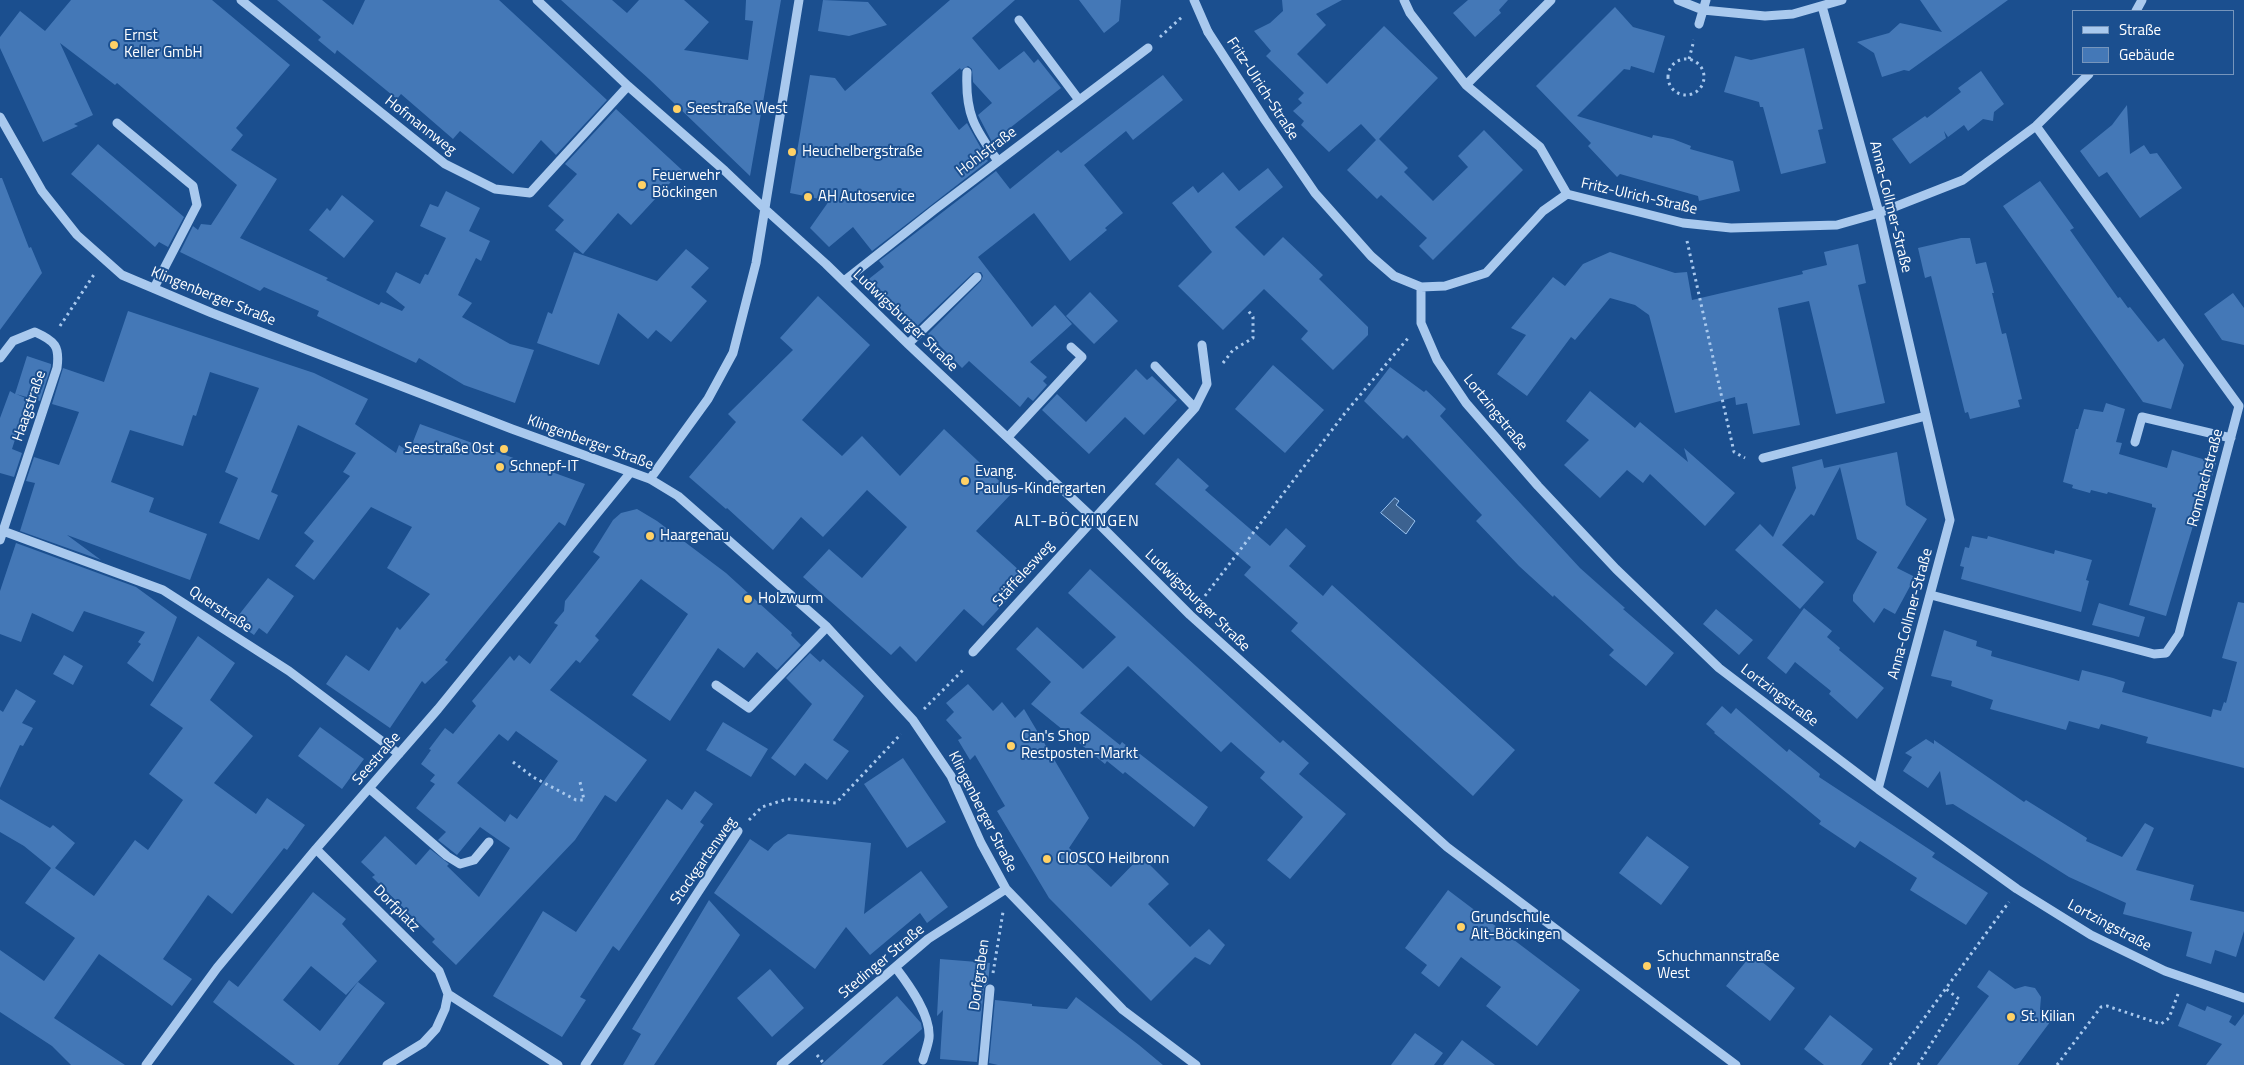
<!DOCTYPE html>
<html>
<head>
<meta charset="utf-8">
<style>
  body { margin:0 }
  #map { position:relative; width:2244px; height:1065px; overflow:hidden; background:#1b4f8f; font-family:"Titillium Web",sans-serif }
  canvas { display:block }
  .legend { position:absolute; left:2072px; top:10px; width:162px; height:65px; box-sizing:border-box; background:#1b4f8f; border:1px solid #7695bc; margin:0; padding:6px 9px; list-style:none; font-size:15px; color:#fff }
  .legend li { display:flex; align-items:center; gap:10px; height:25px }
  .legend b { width:25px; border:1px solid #7695bc }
</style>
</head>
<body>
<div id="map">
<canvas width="2244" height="1065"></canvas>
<ul class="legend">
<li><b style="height:6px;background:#a9c9ee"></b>Straße</li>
<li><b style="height:14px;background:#4478b7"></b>Gebäude</li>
</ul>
</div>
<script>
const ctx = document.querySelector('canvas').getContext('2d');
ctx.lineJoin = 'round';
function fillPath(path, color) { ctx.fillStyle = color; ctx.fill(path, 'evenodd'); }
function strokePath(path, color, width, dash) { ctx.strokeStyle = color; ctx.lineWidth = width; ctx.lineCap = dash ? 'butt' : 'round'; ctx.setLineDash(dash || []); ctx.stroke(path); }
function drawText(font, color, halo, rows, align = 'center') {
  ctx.font = font + ' "Titillium Web",sans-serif'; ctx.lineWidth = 4; ctx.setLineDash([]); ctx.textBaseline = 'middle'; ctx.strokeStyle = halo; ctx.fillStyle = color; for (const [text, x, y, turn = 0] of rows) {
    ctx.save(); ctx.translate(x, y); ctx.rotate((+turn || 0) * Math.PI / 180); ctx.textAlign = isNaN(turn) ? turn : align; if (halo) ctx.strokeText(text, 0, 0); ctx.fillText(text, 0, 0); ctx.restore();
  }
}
const water = new Path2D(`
  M1395,498L1399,501L1396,505L1415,521L1406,534L1381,513Z`);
const building = new Path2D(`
  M71,0H212L290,65L236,128L243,135L231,150L277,179L240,238L328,278L326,280L379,305L381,302L402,311L405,307L386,292L396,272L420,284L425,274L428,275L446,238L420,226L430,204L438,207L446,191L480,208L469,231L490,241L481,261L476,258L458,295L472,303L462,317L510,344L534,350L515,403L464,385L419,358L416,363L317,316L319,311L264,287L260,291L180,252L193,226L198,230L201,224L211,225L237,185L117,83L115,85L60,43L93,115L74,124L78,126L43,142L0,48V37L20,11L45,31Z
  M277,0H322L353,25L365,0H499L607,100L556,155L541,140L513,174L460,131L453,139L401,94L397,99L337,50L335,54L318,40L321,37Z
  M561,0H612L627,13L639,0H684L709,22L684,50L748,60L753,21L745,20L746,0H781L750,176L649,79Z
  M823,0L868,2L887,25L849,36L818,31Z
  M950,0H1015L972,38L999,70L1024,51L1034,63L1038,59L1061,88L992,142L978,115L992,103L973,82L972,69L968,66L961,70L960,68L931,93L959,130L967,123L982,150L980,151L988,161L872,251L853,227L829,247L810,228L829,201L790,193L810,75L835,78L845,91Z
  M1079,0H1121L1119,21L1104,33Z
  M1282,0H1342L1316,14L1326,25L1297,54L1327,84L1384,26L1438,78L1379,139L1408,168L1404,172L1433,201L1468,167L1458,156L1484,130L1523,170L1433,260L1419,246L1427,238L1381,195L1377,199L1347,170L1376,140L1361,124L1329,152L1301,125L1304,121L1293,111L1302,103L1298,99L1304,93L1266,56L1271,51L1254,31L1270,23L1283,11Z
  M1468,0H1508L1499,10L1501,13L1475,37L1453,13Z
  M1920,0H2008L1909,71L1904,70L1882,77L1874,53L1857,42L1889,33L1900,23L1942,32Z
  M1615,7L1633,27L1665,36L1654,73L1631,66L1630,70L1624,69L1577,116L1652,138L1653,135L1673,139L1691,146L1690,149L1733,161L1740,191L1699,201L1698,196L1620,174L1617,177L1588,146L1591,143L1536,86Z
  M1804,48L1823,129L1818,130L1826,163L1781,174L1763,107H1760L1759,102L1724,92L1735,56L1751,60Z
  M1981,71L2004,104L1994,112L1993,121L1983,119L1968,131L1964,125L1948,137L1944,131L1946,138L1910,164L1892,139L1925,116L1927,118L1961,92L1958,88Z
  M1163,75L1183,100L1133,140L1126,131L1084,165L1123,213L1105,228L1107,230L1070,261L1034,213L978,257L1032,327L1055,305L1072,324L1030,362L1047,377L1043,381L1047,385L1033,401L1028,397L1020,407L969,361L962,368L928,334L981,281L983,276L981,272L973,273L913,330L865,282L884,267L879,261L996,171L1010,189L1058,150L1061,153Z
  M2127,105L2130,154L2144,145L2150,154L2157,153L2182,188L2140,218L2107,172L2099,177L2080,151L2112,125Z
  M616,109L682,170L631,225L618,213L583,254L555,230L564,220L548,206L577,174L565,164Z
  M98,144L184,217L168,247L159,242L155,247L71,174Z
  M1268,168L1283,187L1235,227L1264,256L1283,237L1323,275L1319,279L1368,327V335L1333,370L1301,339L1308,331L1264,289L1223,330L1178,286L1212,252L1172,203L1193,186L1198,193L1223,172L1239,191Z
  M0,178H2L29,248L31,247L42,273L0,330Z
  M2040,181L2074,228L2070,230L2118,298L2120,297L2128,308L2130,307L2158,342L2164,338L2184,365L2171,409L2143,402L2003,206Z
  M342,195L374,221L344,258L309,230L327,208L330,211Z
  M1961,238H1970L1976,264L1986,262L1994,293H1992L2002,334L2006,333L2022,399L2018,400L2020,407L1970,419L1968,412L1965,413L1931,276L1925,278L1918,248Z
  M1858,244L1866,283L1858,285L1885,403L1836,414L1809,301L1778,308L1800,425L1753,434L1747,403L1736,405L1735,397L1675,413L1649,315L1635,305L1610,298L1575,340L1571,337L1527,396L1497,374L1526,335L1511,328L1553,277L1565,286L1583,264L1610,252L1675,273L1687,272L1692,300L1803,274L1802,271L1827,265L1824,252Z
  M686,249L709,268L691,287L707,301L671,342L656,330L648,339L618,313L599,365L537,343L548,312L552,314L574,252L657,281Z
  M1090,292L1118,321L1094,344L1066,316Z
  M2233,293L2244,308V345L2222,340L2204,314Z
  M818,296L870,345L802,420L842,456L862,436L900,476L944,429L1012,493L976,531L1021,572L999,595L1006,601L983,626L964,609L916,662L900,646L891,655L803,577L829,549L862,578L907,527L867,490L823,537L801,517L773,550L727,508L726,509L689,477L736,422L728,414L793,350L780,338Z
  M128,311L314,373L368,399L355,424L396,453L399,445L409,452L420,424L585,484L565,526L559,522L445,660L448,662L425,684L422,681L390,728L326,684L346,655L369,671L397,627L400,630L430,594L387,568L412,527L371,507L314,580L295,566L314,541L304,533L350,476L343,472L356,453L298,425L271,492L278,495L259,540L219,523L238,478L225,472L259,388L210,372L196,416L193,415L183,446L130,430L111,482L154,498L149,512L207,534L190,580L67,535L101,560L20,531L35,483L26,481L34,457L59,465L79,412L52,404L63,368L104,382Z
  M27,356L51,364V367L40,401L16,394L28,399L12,449L22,453L14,477L0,473V418L10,391L15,394Z
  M1273,365L1324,410L1285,453L1235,409Z
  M1390,367L1424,392L1426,390L1446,409L1440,416L1580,568L1625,608L1623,609L1674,653L1646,686L1609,655L1614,650L1554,595L1553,597L1519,566L1476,521L1482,515L1407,435L1403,439L1364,401Z
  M1136,369L1147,380L1152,376L1177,400L1144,435L1125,417L1089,454L1042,410L1057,394L1086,422Z
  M1590,391L1635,428L1640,422L1688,462L1684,448L1735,493L1705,526L1650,474L1643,483L1627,470L1600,498L1564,465L1589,440L1566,421Z
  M2106,403L2125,409L2116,442L2122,443L2119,454L2167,468L2172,450L2216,463L2208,490L2204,489L2166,616L2129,605L2156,508L2152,507V504L2108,492L2107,494L2091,490L2090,493L2072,488L2073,485L2063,482L2076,429H2078L2084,409L2103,412Z
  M1897,452L1906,505L1927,519L1897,568L1915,577L1895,614L1884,608L1874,623L1853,601V595L1877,552L1857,539L1840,467L1814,516L1811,514L1782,545L1824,582L1800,609L1735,550L1760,524L1773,537L1796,488L1792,467L1822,459L1824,468Z
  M1178,458L1209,486L1205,490L1270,546L1286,528L1306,546L1289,566L1323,596L1332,585L1515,750L1473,796L1291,631L1298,623L1244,575L1251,567L1155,484Z
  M637,509L657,521L726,573L792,633L791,635L801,645L777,670L757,652L744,668L718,648L670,721L632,695L688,614L641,579L595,636L599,640L580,663L576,660L550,690L647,760L616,802L605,795L575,840L456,965L432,942L435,939L372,877L375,875L361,862L385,836L416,865L430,849L449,864L447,866L479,897L510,848L480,827L457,855L438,840L446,832L416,808L435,784L430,781L435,775L421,764L431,750L429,749L445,728L453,734L476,706L472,701L510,656L514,661L519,655L530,664L558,625L554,623L564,611L565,601L600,557L593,552L613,520L621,513ZM516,731L558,761L517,819L510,814L505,822L457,783L499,734L508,741Z
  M1972,536L1987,539L1988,536L2054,554L2055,550L2092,560L2086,580L2089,581L2081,612L1961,579L1964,567L1960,566L1965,547L1969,548Z
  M16,543L136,587L177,617L153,682L127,663L141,644L138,642L145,632L84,611L73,632L32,613L21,642L0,634V591Z
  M1090,569L1280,743L1283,740L1309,763L1299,774L1346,814L1290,879L1267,860L1303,817L1260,778L1265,772L1231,742L1221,752L1128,666L1080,713L1120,745L1122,742L1138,755L1140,754L1208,807L1194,827L1125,772L1123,774L1107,761L1105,764L1031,704L1051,682L1016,649L1037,627L1083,669L1116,637L1068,593Z
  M268,578L294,596L267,634L259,628L254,635L234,621Z
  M2238,602L2244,603V768L2146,743L2148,737L2101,724L2099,729L2069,721L2066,730L1990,709L1993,700L1951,686L1952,681L1931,676L1944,630L1977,641L1976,646L1992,651L1991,656L2079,681L2082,670L2113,678L2125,682L2122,692L2211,717L2213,709L2221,711L2224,702L2226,703L2237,662L2222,658Z
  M2099,603L2145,617L2139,637L2092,625Z
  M1804,608L1832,631L1827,637L1840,648L1839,650L1884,688L1857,719L1829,694L1831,691L1795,662L1786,674L1767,658Z
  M1716,609L1753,640L1739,655L1703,624Z
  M198,636L235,663L210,700L253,736L214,783L256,814L267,798L305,825L287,850L284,848L232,914L208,895L163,959L192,979L172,1006L99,954L54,1018L125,1065H71L52,1046L0,1012V950L44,981L75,938L25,903L51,868L24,846L0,832V799L50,828L53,825L75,843L55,868L94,896L135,840L148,850L183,800L149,774L183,728L150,705Z
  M810,653L820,662L823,659L864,696L833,740L849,751L827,780L805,763L795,776L771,758L812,704L786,678Z
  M64,655L83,666L73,685L53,674Z
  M968,684L993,711L1002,702L1015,718L1024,709L1089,818L1069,848L1111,887L1141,856L1169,884L1148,904L1190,947L1209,929L1225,945L1210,965L1195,957L1151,1001L1049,898L997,811L1005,806L975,755L970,760L958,740L962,738L946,720L954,712L946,703Z
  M16,689L36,701L22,723L33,728L23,746L20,745L0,788V710L3,712Z
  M1722,706L1731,714L1736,708L1787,752L1789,749L1820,774L1819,777L1935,853L1932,857L1988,893L1966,925L1910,890L1917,878L1860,841L1855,848L1819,824L1821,821L1714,733L1715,732L1706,724Z
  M723,722L768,749L751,777L706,750Z
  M320,727L364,759L342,789L298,756Z
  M1926,739L1934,744V740L2024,802L2026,800L2087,838L2086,841L2122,857L2145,823L2154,828L2136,870L2194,885L2190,900L2244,912V931L2236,957L2215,950L2211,964L2186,956L2192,932L2123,914L2126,903L2069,877L1953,804L1946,805L1940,771L1928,788L1903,771L1912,757L1905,753Z
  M903,758L946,822L907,848L864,784Z
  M695,791L713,804L700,822L704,825L619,951L613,946L580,997L586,1000L562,1037L493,996L543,911L576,932L667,799L682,810Z
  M788,834L871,843L864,914L921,871L948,907L927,923L920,913L870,955L846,927L815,969L714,893L750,839L768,851L774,844Z
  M1647,836L1689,867L1661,905L1619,873Z
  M1448,890L1580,990L1537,1046L1486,1006L1501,987L1461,957L1439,987L1421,973L1427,965L1405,948Z
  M313,892L346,919L342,924L377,961L346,995L311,966L283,1000L320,1031L358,982L385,1003L338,1065H295L213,1002L229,980L238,987Z
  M709,900L740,935L654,1065H623L641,1034L632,1029Z
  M1752,954L1795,988L1770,1021L1726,986Z
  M940,959L990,963L988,983L984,988L977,1062L940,1059L943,1010L937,1016Z
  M770,969L804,1008L772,1037L737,998Z
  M1989,970L2015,989L2025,986L2035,988L2041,997L2040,1009L2053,1018L2018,1065H1937L1989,996L1977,987Z
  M897,996L921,1023L922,1029L882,1065H821Z
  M1076,997L1139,1045L1163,1065H998L989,1063L995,1000L1032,1004V1006L1067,1009Z
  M2187,1003L2205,1011L2207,1006L2232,1016L2229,1022L2235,1026L2244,1014V1065H2206L2222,1044L2178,1026Z
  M1830,1015L1873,1049L1861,1065H1824L1804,1049Z
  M1415,1033L1443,1053L1434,1065H1391Z
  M1462,1040L1495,1065H1443Z`);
const path = new Path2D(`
  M1160,37L1183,16
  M1689,59L1694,40
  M1668 77a18 18 0 1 1 36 0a18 18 0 1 1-36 0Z
  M1687,241L1734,452L1745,458
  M60,326L95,273
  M1223,363L1233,350L1253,338V317L1247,309
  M1201,601L1345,413L1409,337
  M924,709L965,668
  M513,762L533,777L576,800H584L580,782
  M749,820L762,807L787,799L836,803L901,734
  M993,973L1003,912
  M817,1055L825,1065
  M1890,1065L2009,902
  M1918,1065L1959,999L1946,989
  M2057,1065L2101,1007L2107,1006L2161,1024L2169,1018L2178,994`);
const minor = new Path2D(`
  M241,0L445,164L495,189L530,193L628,86
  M537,0L628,86L725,171L766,210L826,264L908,344L1093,518L1190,615L1447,847L1736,1065
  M1404,0L1410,13L1466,85L1540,147L1567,194
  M1678,0L1703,10L1765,16L1793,14L1842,0
  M1822,6L1879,213L1950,520L1878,789
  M2136,11L2142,0
  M1019,20L1079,100
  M1699,24L1706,0
  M1208,32L1265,120L1315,193L1371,256L1394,276L1421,287L1445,286L1486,273L1543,211L1567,194L1683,223L1731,228L1837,225L1879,213L1963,180L2036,126L2089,74
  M967,72C965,113 974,128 998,161
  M1466,85L1551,0
  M0,117L42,191L77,235L122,275L212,313L512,429L650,479L678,496L827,627L913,720L951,776L981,843L1006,889L1123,1010L1196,1065
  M117,123L193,186L197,205L154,288
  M844,281L934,210L1148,48
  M1421,287V323L1437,360L1466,403L1538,486L1616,569L1719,668L1878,789L2017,889L2091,935L2165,971L2244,998
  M908,344L977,277
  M0,358L13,341L35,332C55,341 60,346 57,368L0,540
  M1155,366L1195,408
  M1008,437L1082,357L1071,347
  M2135,442L2142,417L2231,438
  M1763,458L1926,416
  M650,479L708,399L733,353L756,263L799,0
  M3,531L163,590L289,671L399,754
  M1931,595L2154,654L2166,653L2179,634L2239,406L2036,126
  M973,652L1195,408L1207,384L1202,345
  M716,685L749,708L827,627
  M370,789L447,856L460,864L474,860L489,842
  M316,849L439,971L448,994L445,1009L436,1029L423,1043L387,1065
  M896,968C909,985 931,1015 929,1038C928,1045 925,1053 923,1060
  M448,994L558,1065
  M146,1065L217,968L316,849L438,709L630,473
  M585,1065L738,831
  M781,1065L928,939L1006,889
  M983,1065L990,989`);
const minorBridge = new Path2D(`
  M1194,0L1208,32`);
const markers = [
  [114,45,5,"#ffd166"],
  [677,109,5,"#ffd166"],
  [792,152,5,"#ffd166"],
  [642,185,5,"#ffd166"],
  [808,197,5,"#ffd166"],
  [504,449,5,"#ffd166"],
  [500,467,5,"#ffd166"],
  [965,481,5,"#ffd166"],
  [650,536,5,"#ffd166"],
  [748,599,5,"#ffd166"],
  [1011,746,5,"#ffd166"],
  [1047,859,5,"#ffd166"],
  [1461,927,5,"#ffd166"],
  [1647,966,5,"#ffd166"],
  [2011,1017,5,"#ffd166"]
];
const poiNames = [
  ["Ernst",124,36],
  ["Keller GmbH",124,53],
  ["Seestraße West",687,109],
  ["Heuchelbergstraße",802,152],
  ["Feuerwehr",652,176],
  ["Böckingen",652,193],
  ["AH Autoservice",818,197],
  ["Seestraße Ost",494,449,"right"],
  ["Schnepf-IT",510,467],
  ["Evang.",975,472],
  ["Paulus-Kindergarten",975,489],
  ["Haargenau",660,536],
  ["Holzwurm",758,599],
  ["Can's Shop",1021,737],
  ["Restposten-Markt",1021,754],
  ["CIOSCO Heilbronn",1057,859],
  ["Grundschule",1471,918],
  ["Alt-Böckingen",1471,935],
  ["Schuchmannstraße",1657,957],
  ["West",1657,974],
  ["St. Kilian",2021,1017]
];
const streetNames = [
  ["Fritz-Ulrich-Straße",1262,89,57],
  ["Hofmannweg",420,126,38],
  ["Hohlstraße",987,152,-37],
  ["Fritz-Ulrich-Straße",1639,197,13],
  ["Anna-Collmer-Straße",1890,207,76],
  ["Klingenberger Straße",213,297,22],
  ["Ludwigsburger Straße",905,321,44],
  ["Haagstraße",30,406,-71],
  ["Lortzingstraße",1495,413,51],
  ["Klingenberger Straße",590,443,20],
  ["Rombachstraße",2206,478,-75],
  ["Stäffelesweg",1024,574,-48],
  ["Ludwigsburger Straße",1197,601,44],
  ["Querstraße",220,610,33],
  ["Anna-Collmer-Straße",1911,614,-75],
  ["Lortzingstraße",1779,696,37],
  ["Seestraße",377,759,-49],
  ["Klingenberger Straße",982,812,63],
  ["Stockgartenweg",704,861,-55],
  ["Dorfplatz",396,909,45],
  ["Lortzingstraße",2109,926,28],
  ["Stedinger Straße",882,962,-40],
  ["Dorfgraben",980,975,-82]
];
const neighbourhoodNames = [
  ["ALT-BÖCKINGEN",1077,522]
];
fillPath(water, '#3c6290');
strokePath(water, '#9cc4f0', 1);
fillPath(building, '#4478b7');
strokePath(path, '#a9c9ee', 3, [2.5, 4]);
strokePath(minor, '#a9c9ee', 9);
strokePath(minorBridge, '#a9c9ee', 9);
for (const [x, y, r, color] of markers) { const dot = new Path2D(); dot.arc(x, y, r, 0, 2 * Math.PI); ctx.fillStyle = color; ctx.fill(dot); strokePath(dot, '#1b4f8f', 2); }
drawText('15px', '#fff', '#1b4f8f', poiNames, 'left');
drawText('15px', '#fff', '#1b4f8f', streetNames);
ctx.letterSpacing = '1px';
drawText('16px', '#fff', '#1b4f8f', neighbourhoodNames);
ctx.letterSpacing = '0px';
</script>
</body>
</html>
